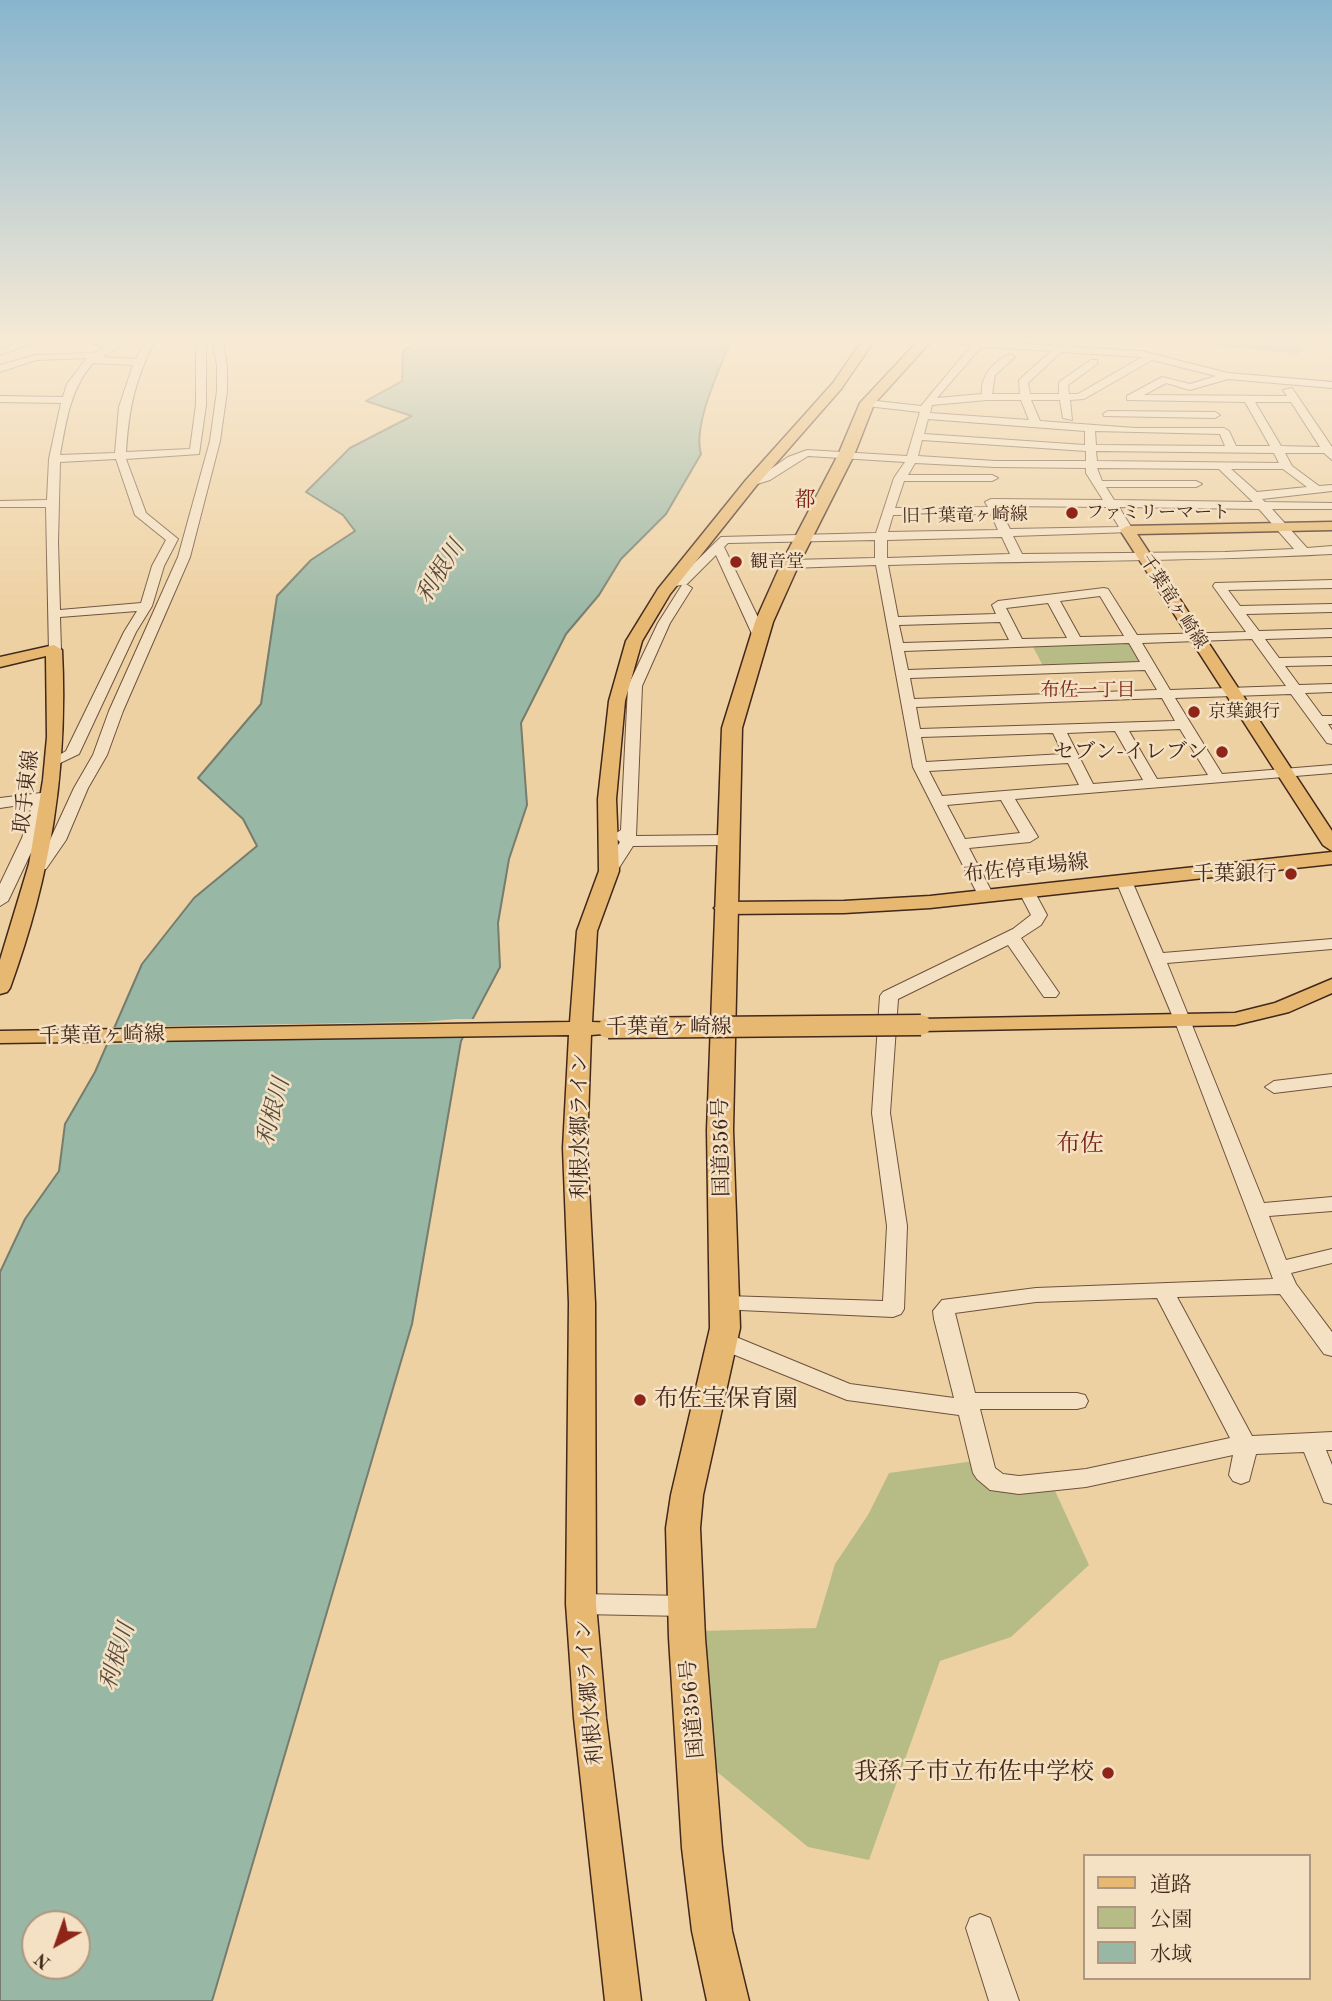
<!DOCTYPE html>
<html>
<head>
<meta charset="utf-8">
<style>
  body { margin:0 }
  #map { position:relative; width:1332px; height:2001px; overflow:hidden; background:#eed1a2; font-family:"Old Standard TT","Noto Serif JP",serif }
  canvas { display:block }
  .legend { position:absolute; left:1083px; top:1854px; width:228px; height:126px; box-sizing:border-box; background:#f4e1c3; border:2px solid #ad9780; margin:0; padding:9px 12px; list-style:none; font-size:21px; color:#42271b }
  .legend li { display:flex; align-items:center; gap:14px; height:35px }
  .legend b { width:35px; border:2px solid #ad9780 }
  .north { position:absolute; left:21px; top:1910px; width:70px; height:70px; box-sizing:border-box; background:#f4e1c3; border:2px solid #ad9780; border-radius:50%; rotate:220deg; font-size:19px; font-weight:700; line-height:28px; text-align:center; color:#42271b }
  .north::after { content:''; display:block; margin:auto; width:24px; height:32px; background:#8f2418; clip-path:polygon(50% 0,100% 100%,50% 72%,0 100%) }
</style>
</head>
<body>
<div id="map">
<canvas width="1332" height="2001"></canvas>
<ul class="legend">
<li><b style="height:9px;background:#e7b871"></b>道路</li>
<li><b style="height:19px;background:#b7bc86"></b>公園</li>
<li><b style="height:19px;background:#99b7a5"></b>水域</li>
</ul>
<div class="north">N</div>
</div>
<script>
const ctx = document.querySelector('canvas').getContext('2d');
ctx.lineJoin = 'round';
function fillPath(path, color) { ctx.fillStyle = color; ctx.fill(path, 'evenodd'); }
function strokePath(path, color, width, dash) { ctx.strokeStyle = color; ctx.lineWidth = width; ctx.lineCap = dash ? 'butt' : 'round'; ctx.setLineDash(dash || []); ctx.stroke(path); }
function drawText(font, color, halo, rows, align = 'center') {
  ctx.font = font + ' "Old Standard TT","Noto Serif JP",serif'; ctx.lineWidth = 5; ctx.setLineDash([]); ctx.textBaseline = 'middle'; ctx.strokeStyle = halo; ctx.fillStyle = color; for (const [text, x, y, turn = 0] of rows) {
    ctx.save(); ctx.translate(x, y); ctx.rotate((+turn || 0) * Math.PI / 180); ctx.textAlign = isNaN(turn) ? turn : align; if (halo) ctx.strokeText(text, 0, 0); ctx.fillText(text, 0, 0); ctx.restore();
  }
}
const green = new Path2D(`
  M1124,642L1130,644L1141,663L1043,666L1032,645Z
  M988,1459L1004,1482H1051L1089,1565L1011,1637L940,1661L869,1860L808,1847L710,1766L699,1631L816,1628L835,1564L868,1515L889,1473Z`);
const water = new Path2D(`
  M427,338H732C721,366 692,425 701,454L666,514L621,559L599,595L566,634L521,723L527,805L509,859L498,923L500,967L461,1041L412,1324L212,2001H0V1272L25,1219L59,1171L65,1124L95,1072L142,964L194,898L257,846L243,819L198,778L261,704L277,596L311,560L355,531L343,515L306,492L350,448L412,416L366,401L402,381L403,351ZM35,1924H77V1966H35Z`);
const pier = new Path2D(`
  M456,1019H477L468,1036L275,1037L103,1045L111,1027L425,1022Z`);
const stream = new Path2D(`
  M1248,375L1332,382`);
const river = new Path2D(`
  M1169,338H1218L1299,346L1306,350L1299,354L1175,342Z`);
const minor = new Path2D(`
  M31,338H46L0,355V349Z
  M74,338H91L112,344L123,338H135L102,357L136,359L146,338H156C135,380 129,406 126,452L190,449L196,405V338H206V405L199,454L126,459L146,513L178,539L164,566L152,606L136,632L79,754L56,765L49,761L66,751L124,632L137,611L60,617L61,650L54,654L49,653L46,507H0V501L47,500L49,459L61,403L0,402V396L63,397L67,384L87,358L36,360L0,372V365L36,355L94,353L105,347ZM93,363L133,365L119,407L115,453L60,455C66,422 70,389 93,363ZM116,459L135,515L166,540L152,566L141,603L60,610L58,542L60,462Z
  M212,338H222L227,366V391L220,441L190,557L123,711L107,755L88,788L66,840L46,869H34L32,866L50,840L74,788L93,755L109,711L178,557L210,441L217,391V366Z
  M932,338L1141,351L1228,373L1332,382V388L1228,379L1190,390L1166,383L1144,395L1287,396L1283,390L1292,388L1332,447V460L1324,453H1285L1292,466L1319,486L1332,485V491L1262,499L1265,502L1332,503V509H1272L1307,548L1332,546V554C1184,562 1036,560 888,565L898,617L996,614L992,605L998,601L1104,588L1108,589L1137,635L1246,632L1213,586L1215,583L1332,580V588L1228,590L1240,606L1332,604V612L1246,614L1259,631L1332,629V637L1265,639L1279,658L1332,657V665L1285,666L1299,685L1332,684V692L1305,693L1322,716H1332V724H1328L1332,730V744L1327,743L1291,694L1175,698L1222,774L1332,765V773L1015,799L1038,837L1030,842L969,848L994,896L992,899H980L913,767L876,565L790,568L784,564L790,560L875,558V540L728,543L724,547L766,634L759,638L752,634L716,555L687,584L664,588V582L679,578L721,537L876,533L894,478L905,462L808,456L770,480L751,486L745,483L762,475L788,457L807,450L907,456L920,412L867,406L862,403L867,400L921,406L971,346ZM981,347L1051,351L1019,380L1020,394H992L995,375L1015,357L1010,354C994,361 980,376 982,394L937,398ZM1061,352L1141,357H1142L1078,394H1069L1068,385L1097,364V360H1091L1059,382V394H1030L1028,383ZM1152,360L1216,376L1190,384L1162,377L1127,396V400L1245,402L1270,446H1236L1229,431L1224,428H1135L1040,421L1031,400H1060L1063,418L1072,420L1070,400L1084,399ZM987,400H1021L1029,420L930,413L932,405ZM1255,402H1291L1320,447L1281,446ZM928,419L1085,431V445L924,434ZM1095,431L1220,434L1225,446L1096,445ZM922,440L1086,451V461H995L918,456ZM1096,451L1274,453L1279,463L1097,461ZM915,463L995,467L1086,468V473L1103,500L991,499L985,502L988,507L895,508L904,481H992L998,478L992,475H908ZM1097,468L1219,469L1253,502L1114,500L1106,487H1196L1202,484L1196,481H1102ZM1231,469H1283L1307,487L1257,492ZM998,506L1107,507L1119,527L1010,529ZM1119,507L1259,509L1294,549L1225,552L1022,554L1013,536L1131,532L1133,530ZM991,514L998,530L888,532L893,515ZM1002,537L1010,554L887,558V540ZM1100,596L1124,636L1080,637L1060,601ZM1048,603L1067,638L1022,639L1006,608ZM1000,622L1009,640L903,643L899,625ZM1252,639L1286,686L1170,690L1142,643ZM1129,643L1140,662L908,670L904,651ZM1145,670L1157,690L914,699L910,678ZM1162,698L1175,721L920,729L916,707ZM1180,729L1208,775L1157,779L1129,731ZM1115,731L1143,780L1093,784L1067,733ZM1053,733L1063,754L926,762L921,737ZM1068,763L1079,785L942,796L929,771ZM1001,800L1020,833L965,839L947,805Z
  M1108,411L1215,412L1220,415L1215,418L1104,416L1103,414Z
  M686,584L692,588L670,623L642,686L636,836L727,835L735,840L727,845L633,846L615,874H603L601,871L620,842L613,835L621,830L628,686L658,623L682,585Z
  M49,792L57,797L48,804L38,838L8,901L0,906V884L22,838L33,803L0,808V798Z
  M1124,876L1132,881L1163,953L1332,939V949L1167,963L1264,1203L1332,1197V1211L1269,1216L1286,1260L1332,1249V1263L1291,1273L1296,1284L1332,1332V1356L1324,1354L1280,1294L1177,1297L1252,1436L1332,1432V1450H1326L1332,1465V1504L1324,1502L1304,1452L1256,1454L1249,1481L1241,1484L1233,1481L1229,1475L1233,1455L1086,1487L1019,1494L990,1490L977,1479L973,1473L959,1415L847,1400L715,1347L712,1341L715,1335L723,1333L731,1335L850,1384L954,1398L934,1319L933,1311L942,1300L1036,1288L1273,1279L1177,1027L1116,881ZM1157,1298L1230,1438L1086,1469L1019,1476L1003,1474L995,1468L980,1409H1077L1085,1407L1088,1401L1085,1395L1077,1393H975L955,1313L1036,1302Z
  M1027,887L1033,889L1047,915L1041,925L1021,938L1059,993L1056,997H1044L1008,945L898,999L890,1113L907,1226L904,1309L901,1314L893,1317L718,1309L715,1304L718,1299L726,1296L883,1301L887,1226L872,1113L880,996L883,992L1013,929L1031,915L1019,892Z
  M1332,1074V1086L1274,1093L1265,1087L1274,1081Z
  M581,1594L685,1596L694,1599L697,1606L694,1613L685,1616L581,1614L572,1611L569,1604L572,1597Z
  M980,1914L990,1918L1019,2001H989L966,1928L970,1918Z`);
const major = new Path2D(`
  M864,338H876L841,389L756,486L670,594L642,641L625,701L616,799L619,871L597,931L592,1022L616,1023L619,1028L616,1033L591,1035L587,1148L595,1303L596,1604L606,1718L641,2001H605L574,1718L566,1604L569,1303L563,1148L569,1035L0,1043V1031L570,1022L577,931L599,871L598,799L609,701L626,641L658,589L746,480L833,383Z
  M1332,522V530L1137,534L1332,831V851L1323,845L1120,530L1127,526Z
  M54,645L62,650C68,770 51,875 10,988L7,992L0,994V960L29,864L43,780L47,737L46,656L0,667V657Z
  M1332,852V864L930,908L844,913L724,914L714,908L724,902L844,901L930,896Z
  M1332,979V993L1289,1012L1235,1025L921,1031L913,1030L910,1025L913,1020L921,1019L1235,1013L1275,1003Z`);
const highway = new Path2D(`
  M921,338H934L874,404L854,455L799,564L773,622L742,728L733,1130L740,1328L703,1495L700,1528L705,1638L722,1848L732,1931L749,2001H707L692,1931L682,1848L669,1638L666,1528L671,1495L710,1328L707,1130L722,728L755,622L781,564L838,455L860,403Z`);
const majorBridge = new Path2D(`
  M608,1028L921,1025`);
const markers = [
  [1072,513,7,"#8f2418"],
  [736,562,7,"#8f2418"],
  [1194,712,7,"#8f2418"],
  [1222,752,7,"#8f2418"],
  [1291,874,7,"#8f2418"],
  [640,1400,7,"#8f2418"],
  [1108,1773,7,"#8f2418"]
];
const farPoinames = [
  ["ファミリーマート",1086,513],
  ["観音堂",750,562],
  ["京葉銀行",1208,712]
];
const farStreetnames = [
  ["旧千葉竜ヶ崎線",965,516,-1],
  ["千葉竜ヶ崎線",1173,602,57]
];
const farNeighbourhoodnames = [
  ["布佐一丁目",1088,691]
];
const farQuarternames = [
  ["都",805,500]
];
const poiNames = [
  ["セブン-イレブン",1208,752],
  ["千葉銀行",1277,874]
];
const streetNames = [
  ["取手東線",27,792,-83],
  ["布佐停車場線",1026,869,-6],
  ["千葉竜ヶ崎線",669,1027],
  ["千葉竜ヶ崎線",102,1036,-1],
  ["利根水郷ライン",580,1126,-90],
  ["国道356号",722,1147,-91],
  ["利根水郷ライン",590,1692,-95],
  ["国道356号",693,1709,-95]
];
const waterNames = [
  ["利根川",441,572,-58],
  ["利根川",274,1112,-75],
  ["利根川",118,1657,-73]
];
const quarterNames = [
  ["布佐",1080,1145]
];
const nearPoinames = [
  ["布佐宝保育園",654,1400],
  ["我孫子市立布佐中学校",1094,1773,"right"]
];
fillPath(green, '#b7bc86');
fillPath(water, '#99b7a5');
strokePath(water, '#767d6e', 2);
fillPath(pier, '#eed1a2');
strokePath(stream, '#767d6e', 2.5);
fillPath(river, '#99b7a5');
strokePath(minor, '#6d523d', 2);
strokePath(major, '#42271b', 3);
strokePath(highway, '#42271b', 3);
fillPath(minor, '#f4e1c3');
fillPath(major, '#e7b871');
fillPath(highway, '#e7b871');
strokePath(majorBridge, '#42271b', 23, []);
strokePath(majorBridge, '#e7b871', 20);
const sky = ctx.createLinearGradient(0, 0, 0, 618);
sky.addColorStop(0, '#88b5cd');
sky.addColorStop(0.55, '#f7ead5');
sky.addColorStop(1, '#f7ead500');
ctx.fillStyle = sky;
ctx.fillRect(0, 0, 1332, 618);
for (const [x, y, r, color] of markers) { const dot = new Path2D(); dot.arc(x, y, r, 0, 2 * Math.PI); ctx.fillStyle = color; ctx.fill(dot); strokePath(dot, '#f4e1c3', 2.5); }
drawText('18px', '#42271b', '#f4e1c3', farPoinames, 'left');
drawText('18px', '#42271b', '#f4e1c3', farStreetnames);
drawText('19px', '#7a1f14', '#f4e1c3', farNeighbourhoodnames);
drawText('21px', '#7a1f14', '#f4e1c3', farQuarternames);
drawText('21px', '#42271b', '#f4e1c3', poiNames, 'right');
drawText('21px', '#42271b', '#f4e1c3', streetNames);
drawText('italic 23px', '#584b3e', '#f4e1c3', waterNames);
drawText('24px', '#7a1f14', '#f4e1c3', quarterNames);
drawText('24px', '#42271b', '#f4e1c3', nearPoinames, 'left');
</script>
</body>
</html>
